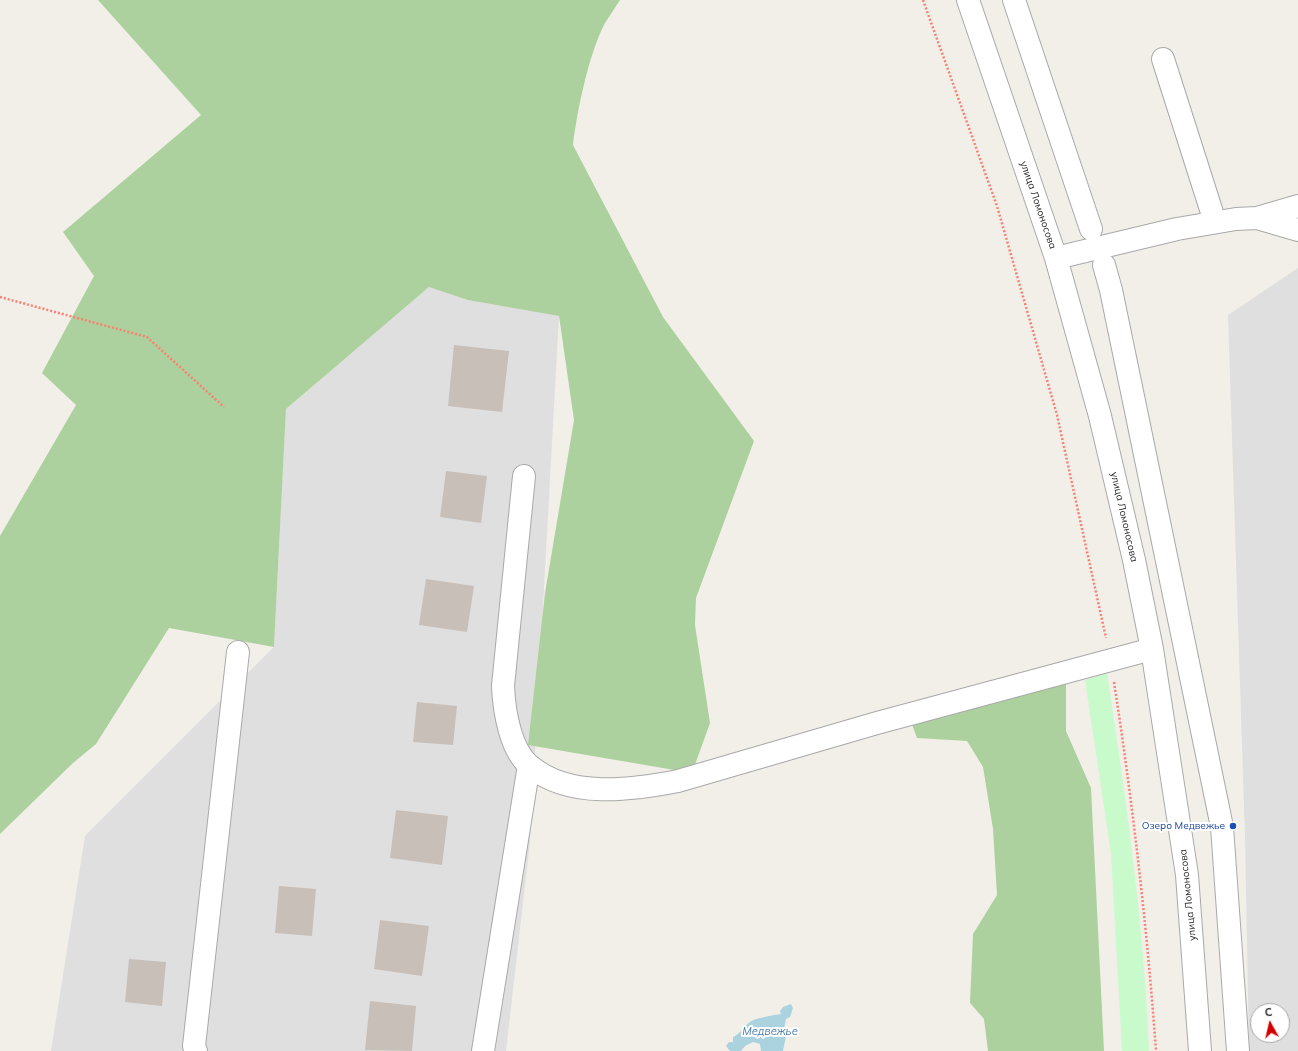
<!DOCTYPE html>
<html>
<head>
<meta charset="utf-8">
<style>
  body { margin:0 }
  #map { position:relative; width:1298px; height:1051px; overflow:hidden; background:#f2efe9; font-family:Mulish,sans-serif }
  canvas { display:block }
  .north { position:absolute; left:1250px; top:1003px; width:40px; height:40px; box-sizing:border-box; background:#fff; border:1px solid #a7a7a7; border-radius:50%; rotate:352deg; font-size:11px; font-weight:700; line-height:16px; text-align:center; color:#222 }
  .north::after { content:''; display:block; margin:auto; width:14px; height:18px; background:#d40000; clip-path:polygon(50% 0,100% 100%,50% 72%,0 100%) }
</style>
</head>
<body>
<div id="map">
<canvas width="1298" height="1051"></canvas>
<div class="north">С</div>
</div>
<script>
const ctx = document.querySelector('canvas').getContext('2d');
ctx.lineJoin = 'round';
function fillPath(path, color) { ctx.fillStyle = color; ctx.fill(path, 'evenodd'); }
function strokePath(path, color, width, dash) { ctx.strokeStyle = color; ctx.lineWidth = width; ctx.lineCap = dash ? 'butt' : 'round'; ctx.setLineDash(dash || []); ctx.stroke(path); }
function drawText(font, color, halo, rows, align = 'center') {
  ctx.font = font + ' Mulish,sans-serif'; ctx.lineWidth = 4; ctx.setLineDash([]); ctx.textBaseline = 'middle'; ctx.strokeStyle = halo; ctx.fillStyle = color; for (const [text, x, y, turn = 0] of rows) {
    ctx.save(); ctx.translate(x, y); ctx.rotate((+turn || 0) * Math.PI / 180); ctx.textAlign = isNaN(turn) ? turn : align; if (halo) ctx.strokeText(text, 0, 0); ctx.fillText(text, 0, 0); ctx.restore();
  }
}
const residential = new Path2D(`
  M1298,268V1051H1249L1245,838L1228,315ZM1258,1011H1282V1035H1258Z
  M429,287L559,316L530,842L506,1051H51L85,836L274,647L286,409Z`);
const forest = new Path2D(`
  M98,0H620C615,8 610,15 605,23C589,53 577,111 573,145L663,317L754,441L696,598L695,625L710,723L692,773L528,745L545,593L574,420L559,316L468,300L429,287L286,409L274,647L169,628L96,744L73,763L0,834V536L76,405L42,373L94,276L63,232L201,115Z
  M1066,678V731L1091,788L1104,1051H988L984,1019L970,1003L973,934L997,895L993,829L983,767L967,741L917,738L910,719Z`);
const park = new Path2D(`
  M1107,673C1126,799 1144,924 1149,1051H1122L1111,854L1085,680Z`);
const water = new Path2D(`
  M791,1004L793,1008L790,1017L786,1019L784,1029L786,1036L783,1051H761L760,1044L753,1042L745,1046L741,1051H730L726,1046L729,1042H733V1037C740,1034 744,1026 750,1022C755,1018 774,1015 781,1014L780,1011L783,1007Z`);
const building = new Path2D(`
  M454,345L509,351L502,412L448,406Z
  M446,471L487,476L481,523L440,517Z
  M426,579L474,586L467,632L419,625Z
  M417,702L457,706L453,745L413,742Z
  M396,810L448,816L442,865L390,858Z
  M279,886L316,889L312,936L275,933Z
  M380,920L429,926L422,976L374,969Z
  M129,959L166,962L162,1006L125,1002Z
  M370,1001L416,1006L412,1051L365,1050Z`);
const path = new Path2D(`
  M923,0L997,206L1057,415L1106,638
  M0,297L147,337L224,407
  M1114,682C1133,805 1147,927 1156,1051`);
const minor = new Path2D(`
  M968,0L1056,258L1100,416L1134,560L1152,649L1187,875L1200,1051
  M1014,0L1091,229
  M1163,59L1215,222
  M1257,218L1298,206
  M1056,258L1177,229L1236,219L1257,218L1298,230
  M1104,265L1111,290L1222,827L1238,1051
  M524,476L503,686C504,710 510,750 530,766C569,799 632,790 678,781L877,723L1152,649
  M196,1051L194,1046L238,652
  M483,1051L529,765`);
const markers = [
  [1233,826,4,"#1a4fb4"]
];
const streetNames = [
  ["улица Ломоносова",1038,205,71],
  ["улица Ломоносова",1124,517,77],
  ["улица Ломоносова",1188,895,-96]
];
const transitNames = [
  ["Озеро Медвежье",1225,826]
];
const waterNames = [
  ["Медвежье",770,1032]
];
fillPath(residential, '#e0dfdf');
fillPath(forest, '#add19e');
fillPath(park, '#c8facc');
fillPath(water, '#aad3df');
fillPath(building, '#c7bfb8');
strokePath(minor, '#a9a9a9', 24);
strokePath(path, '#fa8072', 2.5, [2, 2]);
strokePath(minor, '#fff', 22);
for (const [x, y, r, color] of markers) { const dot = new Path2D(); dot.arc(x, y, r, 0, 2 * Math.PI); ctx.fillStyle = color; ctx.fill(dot); strokePath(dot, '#fff', 1.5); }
drawText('10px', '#222', '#fff', streetNames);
drawText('10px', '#164399', '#fff', transitNames, 'right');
drawText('italic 11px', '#4a7aab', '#fff', waterNames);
</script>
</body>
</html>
